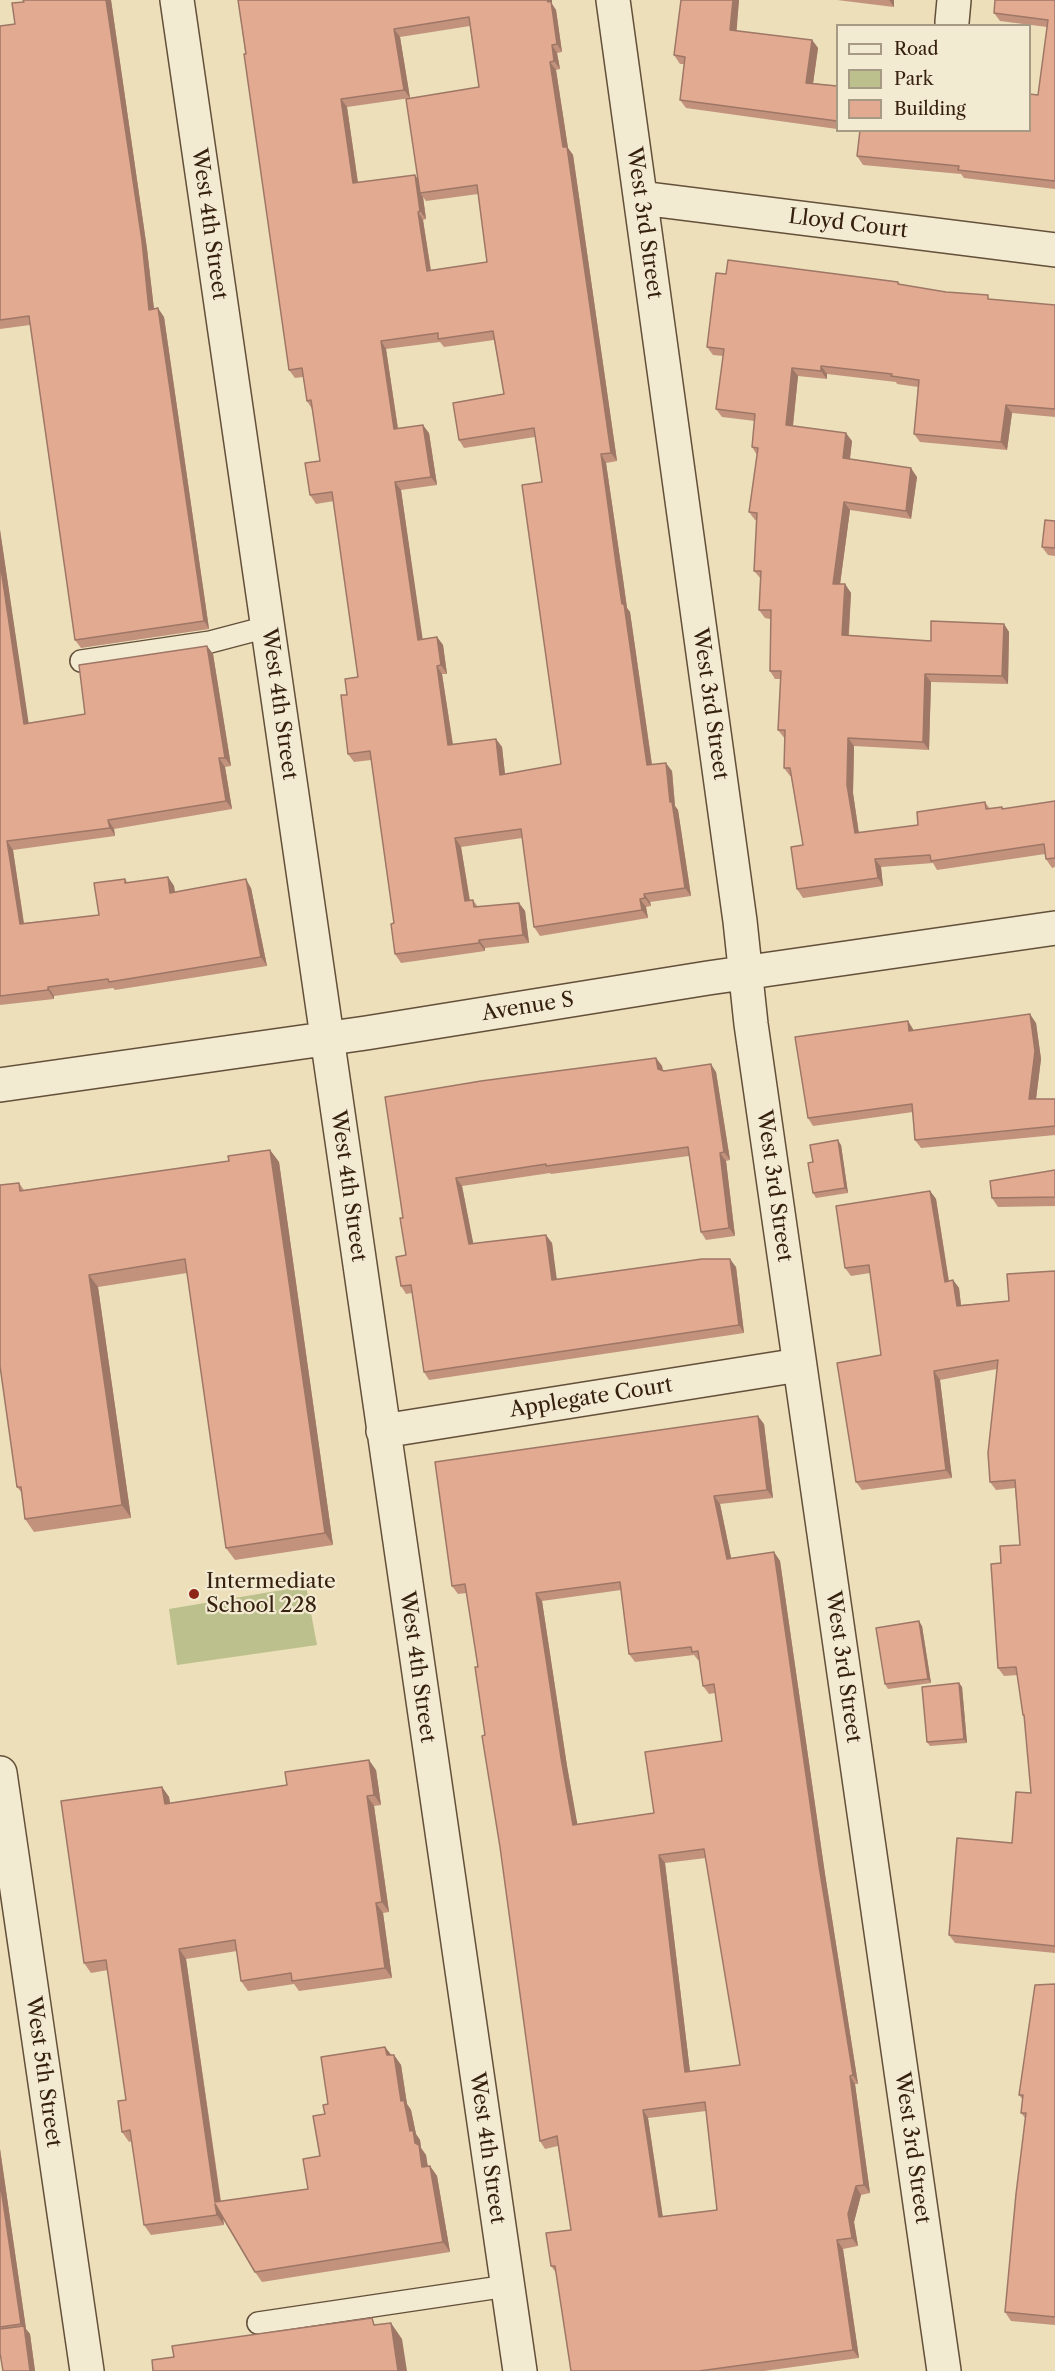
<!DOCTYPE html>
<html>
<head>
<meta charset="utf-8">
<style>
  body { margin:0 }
  #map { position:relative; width:1055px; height:2371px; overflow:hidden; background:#ecdfba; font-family:"Libre Caslon Text",serif }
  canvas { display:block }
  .legend { position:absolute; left:836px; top:24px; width:195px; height:108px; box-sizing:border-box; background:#f3ead2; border:2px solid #a79a84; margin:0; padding:8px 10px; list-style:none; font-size:18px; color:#36210f }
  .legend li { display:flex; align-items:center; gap:12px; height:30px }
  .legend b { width:30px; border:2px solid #a79a84 }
</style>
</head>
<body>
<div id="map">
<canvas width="1055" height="2371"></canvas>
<ul class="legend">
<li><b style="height:8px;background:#f3ead2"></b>Road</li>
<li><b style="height:16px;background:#bcc08c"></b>Park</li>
<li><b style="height:16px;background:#e2aa91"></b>Building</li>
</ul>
</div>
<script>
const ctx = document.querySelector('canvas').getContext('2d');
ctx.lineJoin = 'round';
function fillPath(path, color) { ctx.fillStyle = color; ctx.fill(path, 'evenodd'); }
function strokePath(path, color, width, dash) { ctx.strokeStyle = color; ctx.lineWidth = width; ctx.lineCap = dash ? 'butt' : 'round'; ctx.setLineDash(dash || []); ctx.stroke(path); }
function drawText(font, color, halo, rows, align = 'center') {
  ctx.font = font + ' "Libre Caslon Text",serif'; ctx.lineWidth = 4.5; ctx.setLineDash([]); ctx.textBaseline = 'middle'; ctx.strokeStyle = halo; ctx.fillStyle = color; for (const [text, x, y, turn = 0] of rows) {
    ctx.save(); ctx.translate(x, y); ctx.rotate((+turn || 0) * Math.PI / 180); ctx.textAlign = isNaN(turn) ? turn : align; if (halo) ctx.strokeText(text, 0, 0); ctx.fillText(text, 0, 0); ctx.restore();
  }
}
const green = new Path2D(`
  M306,1586L317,1645L177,1665L169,1609Z`);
const lane = new Path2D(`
  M81,661L210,642L267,627
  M258,2323L507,2286`);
const street = new Path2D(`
  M177,0L520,2371
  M613,0L740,921L751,1024L944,2371
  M952,22L954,0
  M641,198L1055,250
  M0,1085L366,1033L708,978L1055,928
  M383,1431L799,1365
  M0,1773L87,2371`);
const wall = new Path2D(`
  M23,0H111L147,249L154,309L164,317L209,629L81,648L75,640L30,325L0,329V26L15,24L24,2Z
  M238,0H552V4L556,10L562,52L557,53L560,69L556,70L568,148L573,155L617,461L606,463L623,579L627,608L630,612L652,764L672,771L675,806L678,810L691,896L650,902L651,906L646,907L648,918L540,936L534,927L522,838L461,847L470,900H473L478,907L519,903L525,911L529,943L485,948V951L401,963L395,954L394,923L371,760L354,762L348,754L347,695L358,677L334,501L316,504L310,495L320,461L312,409L307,401L303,377L295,378L289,370ZM470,26L479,87L418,178L358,182L347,107L410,98L400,37ZM478,194L487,262L431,270L423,220L426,219L423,197L426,201ZM494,340L504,394L459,440L464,448L535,437L542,482L561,764L505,774L502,747L496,739L453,744L442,674H447L443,645L437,637L422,639L401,490L437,485L429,433L398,428L386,349L440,342L444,347Z
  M739,0L736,31L812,40L818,48L813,83L837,86V129L686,108L680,100L684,64H680L674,55Z
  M837,0H894V7Z
  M1055,0V189L964,178L961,174L863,165L857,156L860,132L850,130H1029L1038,95L1047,27L1000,21L994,13Z
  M726,274L898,282L900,285L991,299L1055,305V417L1012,413L1007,450L920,442L914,434L918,387L897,384L896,382L827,374V379L798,376L793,426L852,441L850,459L917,477L911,519L850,510L840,584H845L851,593L849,635L931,641L1004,624L1009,632L1008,684L931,682L929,750L854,746L853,793L859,833L918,825L985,802L990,809L1002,807L1003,809L1055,801V867L1052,868L1046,859L1045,854L937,870L933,863L881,867L883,886L803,898L797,889L803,845L791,776H790L784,768L785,739L778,730L781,679H775L770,671V619L765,618L759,610L761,579L754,571L757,521L755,520L749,512L757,455L752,447L755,421L722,417L716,409L723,356L713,355L707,347Z
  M1055,521V556L1048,555L1042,547Z
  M0,530L28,723L85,714L207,646L213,654L231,766L225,767L232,809L114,829L115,836L13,850L24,923L99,915L125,879L128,883L168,877L174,886L175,892L251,888L267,966L115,990L113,988L54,996V999L0,1005Z
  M908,1021L913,1030L1036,1023L1041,1059L1036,1099H1055V1135L921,1148L915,1140L913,1112L813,1126L808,1118Z
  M656,1058L662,1066L663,1070L716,1072L730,1160L726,1161L735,1236L706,1240L701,1232L689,1156L551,1174L550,1173L462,1186L473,1244L552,1243L556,1279L736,1267L744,1333L429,1380L424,1372L412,1293L406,1294L401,1286L406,1255L403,1218L385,1097Z
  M841,1145L848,1193L816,1198L813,1193V1162Z
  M270,1150L279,1162L333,1545L235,1560L226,1548L187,1273L98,1287L131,1518L34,1532L25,1519L22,1493L17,1487L19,1183L24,1190L229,1161Z
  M1055,1170V1206L998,1207L992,1198Z
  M930,1191L936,1199L949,1281L953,1280L959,1288L961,1305L1009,1301L1055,1271V1953L955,1943L949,1935L1012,1843L1031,1793L1025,1718L1023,1715L1018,1675L1004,1676L998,1668L1001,1563L1020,1545L1015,1488L996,1490L990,1482L997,1369L940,1380L952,1478L862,1490L856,1482L881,1355L870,1273L851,1276L845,1268Z
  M764,1424L773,1498L720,1504L731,1558L774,1552L780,1561L825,1874L858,2084H855L870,2193L861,2195L854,2222L858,2246L843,2249L859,2358L764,2371H571L557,2274L551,2266L571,2230L558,2146L545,2149L540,2141L485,1735L478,1667L467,1593L458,1594L452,1586ZM621,1590L629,1654L635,1662L694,1655L698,1660H699L703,1686L709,1694L715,1693L722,1741L654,1813L577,1824L567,1766L542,1601ZM706,1858L740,2065L690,2072L665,1863ZM706,2111L717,2210L663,2217L648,2118Z
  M922,1626L931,1683L888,1689L885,1684Z
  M959,1683L962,1687L967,1743L930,1746L927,1742Z
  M376,1770L381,1805L374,1806L389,1912L383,1913L392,1978L299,1991L294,1984L248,1991L241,1981L237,1951L186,1959L221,2201L308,2189L320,2156L325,2114L328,2104L385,2047L391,2055H394L401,2065L407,2104L411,2110L416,2134L420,2140L421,2148L426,2155L428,2166H430L437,2176L450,2252L262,2282L255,2272L223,2216L224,2225L151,2235L144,2225L132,2141L129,2142L122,2132L126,2100L108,1970L91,1973L84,1963L162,1787L169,1797L170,1803L287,1785Z
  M1055,1984V2325L1011,2321L1005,2312L1026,2119L1021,2113L1023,2100L1019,2095Z
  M0,2149L26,2329L30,2334L35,2371H3L0,2353Z`);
const shadedWall = new Path2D(`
  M106,0H111L147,249L155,318L149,310Z
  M547,0H552V4L556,10L562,52L557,44Z
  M733,0H739L736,38L730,30Z
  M889,0H894V7Z
  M394,29L400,37L410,98L404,90Z
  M812,40L818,48L812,91L806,83Z
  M552,45L557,53L560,69L554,61Z
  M550,62L556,70L568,148L573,155L617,461L611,453Z
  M341,99L347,107L359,191L353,183Z
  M415,175L421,183L420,193L423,197L426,219L420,211Z
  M418,212L423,220L432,279L427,271Z
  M158,308L164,317L209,629L204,621Z
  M381,341L386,349L399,437L394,429Z
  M821,366L827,374V379L821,371Z
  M792,368L798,376L792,434L786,425Z
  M1006,405L1012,413L1007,450L1001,442Z
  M423,425L429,433L437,485L431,477Z
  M846,433L852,441L849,466L843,458Z
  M601,454L606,463L623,579L627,608L630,612L653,773L647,765L622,604Z
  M911,468L917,477L911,519L906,511Z
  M395,482L401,490L424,648L418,640Z
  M844,502L850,510L839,592L833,584Z
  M0,530L30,732L24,724L0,562Z
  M845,584L851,593L848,643L842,635Z
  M1004,624L1009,632L1008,684L1002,676Z
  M437,637L443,645L447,674L441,665Z
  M207,646L213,654L231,766L225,758Z
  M437,666L442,674L454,753L448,745Z
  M925,674L931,682L929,750L923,742Z
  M848,738L854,746L853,793L860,842L855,833L847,785Z
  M496,739L502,747L506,783L500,775Z
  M219,758L225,767L232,809L226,801Z
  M666,763L672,771L675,806L678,810L691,896L685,888L670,802Z
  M108,820L114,829L115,836L110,828Z
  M455,838L461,847L471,909L465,901Z
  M7,841L13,850L25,932L20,924Z
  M875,859L881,867L883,886L878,878Z
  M168,877L174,886L176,902L170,893Z
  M246,879L251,888L267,966L261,957Z
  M644,894L650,902L651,906L645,898Z
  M640,899L646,907L648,918L642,910Z
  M519,903L525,911L529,943L523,935Z
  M479,940L485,948V951L479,943Z
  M48,987L54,996V999L48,990Z
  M1030,1014L1036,1023L1041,1059L1035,1107L1029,1099Z
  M908,1021L913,1029L915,1039L909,1031Z
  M656,1058L662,1066L664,1077L658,1069Z
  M711,1064L716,1072L730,1160L724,1152Z
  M838,1140L841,1145L848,1193L845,1188Z
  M270,1150L279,1162L333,1545L325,1533Z
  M720,1153L726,1161L735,1236L729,1228Z
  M456,1178L462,1186L475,1252L469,1244Z
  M930,1191L936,1199L950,1290L945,1282Z
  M546,1235L552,1243L558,1288L552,1280Z
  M730,1259L736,1267L744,1333L739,1325Z
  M89,1275L98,1287L131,1518L122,1505Z
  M953,1280L959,1288L962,1314L957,1306Z
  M934,1371L940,1380L952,1478L946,1470Z
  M758,1416L764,1424L773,1498L767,1490Z
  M714,1496L720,1504L733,1567L727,1559Z
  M774,1552L780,1561L825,1874L858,2084L853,2075L819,1866Z
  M536,1593L542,1601L567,1766L579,1833L573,1825L561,1758Z
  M919,1621L922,1626L931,1683L928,1679Z
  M959,1683L962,1687L967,1743L964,1739Z
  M369,1760L376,1770L381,1805L374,1795Z
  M162,1787L169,1797L172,1814L165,1804Z
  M367,1796L374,1806L389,1912L382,1902Z
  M659,1855L665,1863L691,2080L685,2072Z
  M376,1903L383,1913L392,1978L385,1968Z
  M179,1949L186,1959L222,2212L215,2202Z
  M385,2047L393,2057L387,2055Z
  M394,2055L401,2065L407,2104L411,2110L416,2134L420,2140L421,2148L426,2155L429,2177L422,2167L415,2143L410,2131L401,2101Z
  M850,2076L855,2084L870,2193L864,2185Z
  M643,2110L648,2118L664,2226L659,2217Z
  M0,2149L26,2329L30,2334L35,2371H30L25,2329L21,2324L0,2181Z
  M430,2166L437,2176L450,2252L443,2242Z
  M856,2186L861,2195L854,2222L858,2246L852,2238L848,2214Z
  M215,2204L222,2214L224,2225L217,2215Z
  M837,2240L843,2249L859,2358L853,2350Z
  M391,2323L402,2339L407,2371H398Z`);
const building = new Path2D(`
  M23,0H106L142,241L149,310L158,308L204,621L75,640L29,316L0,320V26L15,24L12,3L24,2Z
  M238,0H547L548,2L551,1L557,44L552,45L554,61L550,62L563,147H567L611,453L601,454L617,571L622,604H624L647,765L666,763L670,802H672L685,888L644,894L645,898L640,899L642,910L534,927L521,829L455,838L465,901L473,900L474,907L519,903L523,935L479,940V943L395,954L391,924L394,923L370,751L348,754L341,695H347L345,679L358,677L332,492L310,495L305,463L320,461L311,400L307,401L302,368L289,370L244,54H246ZM469,17L479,87L406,99L420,193L477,185L487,262L427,271L418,212L420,211L415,175L353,183L341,99L404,90L394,29ZM493,331L504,394L453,403L459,440L534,428L542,482L522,485L561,764L500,775L496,739L448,745L437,666L441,665L437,637L418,640L395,482L431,477L423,425L394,429L381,341L438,333V339Z
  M681,0H733L730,30L812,40L806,83L837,86V121L680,100L685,57L674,55Z
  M995,0H1055V181L958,170L959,166L857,156L860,130H1029V94L1038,95L1048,20L994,13Z
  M728,260L898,282V284L946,292L988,295V299L1055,305V409L1006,405L1001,442L914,434L919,380L891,376L892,374L821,366V371L792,368L786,425L846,433L843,458L911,468L906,511L844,502L833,584H845L842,635L931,641V621L1004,624L1002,676L925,674L923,742L848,738L847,785L855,833L918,825L917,812L985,802L986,809L1002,807V809L1055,801V858L1046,859L1044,844L931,861L930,855L875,859L878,878L797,889L791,847L803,845L790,768H784L785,730H778L781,671H770L771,610H759L761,571H754L757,513L749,512L758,448L752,447L755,414L716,409L724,349L707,347L716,273L726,274Z
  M1045,520L1055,521V548L1042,547Z
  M0,562L24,724L85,714L79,665L207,646L225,758H219L226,801L108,820L110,828L7,841L20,924L99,915L94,883L125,879V883L168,877L170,893L246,879L261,957L109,982L108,979L48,987V990L0,996Z
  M1030,1014L1035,1051L1029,1099H1055V1126L915,1140L912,1104L808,1118L795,1037L908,1021L909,1031Z
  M656,1058L658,1069L664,1071L711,1064L724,1152L720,1153L729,1228L701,1232L688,1147L546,1166V1164L456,1178L469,1244L546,1235L552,1280L702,1259H730L739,1325L424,1372L411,1285L401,1286L396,1257L406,1255L400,1218H403L385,1097L481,1081Z
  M838,1140L845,1188L813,1193L808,1163L813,1162L810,1145Z
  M270,1150L325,1533L226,1548L185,1259L89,1275L122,1505L25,1519L21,1487H17L0,1366V1185L19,1183L20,1191L229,1161L228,1156Z
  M1055,1170V1197L992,1198L990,1181Z
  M930,1191L945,1282L953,1280L957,1306L1009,1301L1007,1274L1055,1271V1946L949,1935L957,1838L1012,1843L1016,1792L1031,1793L1024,1715H1023L1016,1667L998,1668L991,1564L1001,1563L1000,1546L1020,1545L1015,1480L990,1482L988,1453L998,1360L934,1371L946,1470L856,1482L837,1363L881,1355L869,1265L845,1268L836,1206Z
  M758,1416L767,1490L714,1496L727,1559L774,1552L819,1866L853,2075L850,2076L864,2185L856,2186L848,2214L852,2238L837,2240L853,2350L699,2371H571L555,2266H551L546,2233L571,2230L557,2136L540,2141L500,1847L482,1736L485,1735L475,1667H478L465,1584L452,1586L435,1462ZM620,1582L629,1654L691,1647L692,1652L698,1651L703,1686L714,1684L722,1741L645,1752L654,1813L573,1825L561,1758L536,1593ZM704,1849L740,2065L685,2072L659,1855ZM705,2102L717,2210L659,2217L643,2110Z
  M919,1621L928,1679L885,1684L876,1628Z
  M959,1683L964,1739L927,1742L922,1687Z
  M369,1760L374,1795L367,1796L382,1902L376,1903L385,1968L292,1981L291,1973L241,1981L235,1940L179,1949L215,2202L308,2189L303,2159L320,2156L313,2116L325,2114L323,2105L328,2104L321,2057L385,2047L387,2055H394L401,2101L404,2100L410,2131L413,2130L415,2143L419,2145L422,2167L430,2166L443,2242L255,2272L215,2204L217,2215L144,2225L130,2130L122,2132L118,2101L126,2100L106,1960L84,1963L61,1801L162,1787L165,1804L287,1785L285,1772Z
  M1055,1984V2317L1005,2312L1016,2194L1026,2113H1021L1023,2095H1019L1035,1985Z
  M0,2181L21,2324L0,2327Z
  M372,2318L374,2325L391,2323L398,2371H153L152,2360L174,2357L172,2346Z
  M24,2326L30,2371H3L0,2353V2329Z`);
const markers = [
  [194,1594,6,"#8f2418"]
];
const streetNames = [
  ["West 3rd Street",644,223,82],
  ["West 4th Street",209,224,82],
  ["Lloyd Court",848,224,7],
  ["West 4th Street",279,704,82],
  ["West 3rd Street",710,704,82],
  ["Avenue S",528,1007,-9],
  ["West 4th Street",348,1186,82],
  ["West 3rd Street",774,1186,82],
  ["Applegate Court",591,1398,-9],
  ["West 4th Street",417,1667,82],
  ["West 3rd Street",843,1667,82],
  ["West 5th Street",43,2072,82],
  ["West 4th Street",487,2148,82],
  ["West 3rd Street",912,2148,82]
];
const poiNames = [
  ["Intermediate",206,1582],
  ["School 228",206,1606]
];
fillPath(green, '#bcc08c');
strokePath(lane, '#64503a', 24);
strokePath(street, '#64503a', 36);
strokePath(lane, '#f3ead2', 21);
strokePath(street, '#f3ead2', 33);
fillPath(wall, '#c2927d');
fillPath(shadedWall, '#9e7766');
fillPath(building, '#e2aa91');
strokePath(building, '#9e7766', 1.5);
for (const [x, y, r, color] of markers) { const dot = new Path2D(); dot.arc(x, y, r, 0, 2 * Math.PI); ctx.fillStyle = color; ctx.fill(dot); strokePath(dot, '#f3ead2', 2); }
drawText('21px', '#36210f', '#f3ead2', streetNames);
drawText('21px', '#36210f', '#f3ead2', poiNames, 'left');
</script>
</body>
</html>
